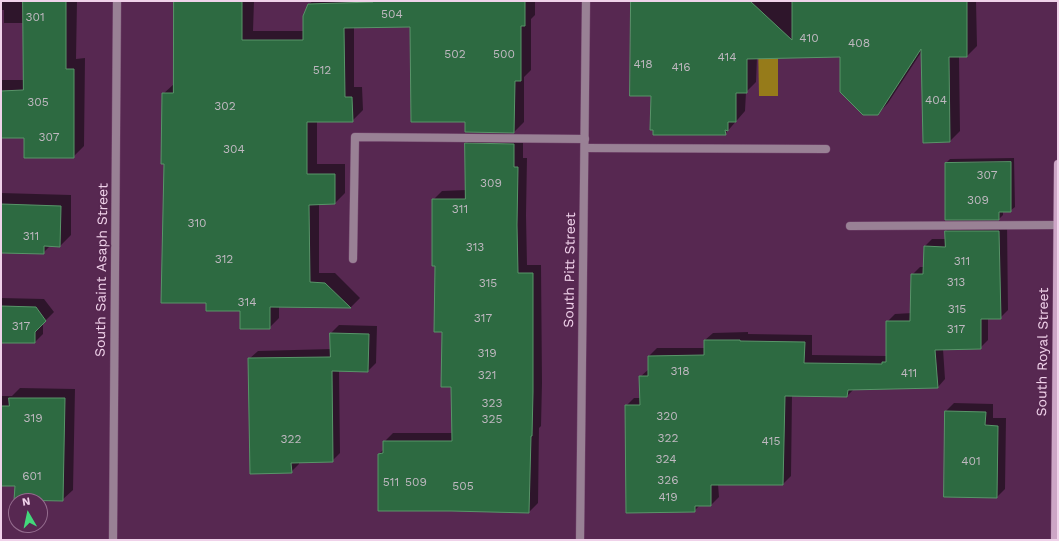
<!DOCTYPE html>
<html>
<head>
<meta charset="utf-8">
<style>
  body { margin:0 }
  #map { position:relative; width:1059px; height:541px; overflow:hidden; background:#572851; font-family:"Work Sans",sans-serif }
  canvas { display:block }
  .frame { position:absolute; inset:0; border:2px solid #f0d2ea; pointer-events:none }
  .north { position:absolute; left:8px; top:493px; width:40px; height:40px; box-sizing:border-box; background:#572851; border:1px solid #946c8e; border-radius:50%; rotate:351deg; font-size:11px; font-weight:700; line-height:16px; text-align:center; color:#f0d2ea }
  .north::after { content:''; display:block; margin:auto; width:14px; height:18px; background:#43d77b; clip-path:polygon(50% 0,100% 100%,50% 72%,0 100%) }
</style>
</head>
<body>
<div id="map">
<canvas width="1059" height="541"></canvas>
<div class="frame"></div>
<div class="north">N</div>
</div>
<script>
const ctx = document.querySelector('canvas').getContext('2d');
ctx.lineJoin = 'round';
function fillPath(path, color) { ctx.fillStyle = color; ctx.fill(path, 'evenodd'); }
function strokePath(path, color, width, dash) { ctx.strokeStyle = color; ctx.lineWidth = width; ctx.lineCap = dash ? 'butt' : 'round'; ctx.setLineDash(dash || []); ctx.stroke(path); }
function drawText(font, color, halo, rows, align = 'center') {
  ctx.font = font + ' "Work Sans",sans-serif'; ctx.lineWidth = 3.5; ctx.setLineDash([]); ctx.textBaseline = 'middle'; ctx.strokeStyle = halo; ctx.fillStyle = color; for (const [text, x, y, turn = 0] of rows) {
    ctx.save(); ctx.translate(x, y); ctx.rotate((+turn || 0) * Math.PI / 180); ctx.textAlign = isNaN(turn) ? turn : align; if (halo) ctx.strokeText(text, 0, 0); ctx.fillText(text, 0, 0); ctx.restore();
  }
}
const water = new Path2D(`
  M758,41H778V96H759Z`);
const shadow = new Path2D(`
  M1,1H77L76,59L85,58L84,146L73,157L25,137H1V80H24V23H4V10H1Z
  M175,1H254L253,31H304L309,4L313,1H535V15L531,19V70L524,77V122L514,132L466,121L411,26H354V87H362L363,110L352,121H317V164H345V193L335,203L319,204V273H335L360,298L351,307L279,306V318L269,328L241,310L207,302L165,163L163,94L174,84Z
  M632,1H976L977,46L967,56H959L960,131L950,141L924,142L922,51L888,103L878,114L841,56L757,57L756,82L746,92L745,111L725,134L652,95Z
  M475,135H523V158H527L526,215L527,265H541L542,383L541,426L539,428L538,503L529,512L451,510L379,454L384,449V442L393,433H453L452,386L443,331L436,265L433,200L442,191L466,190V144Z
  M1014,158L1015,207L1010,211H1003V215L999,219H946V163L950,159Z
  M1,193L71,195V235L60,246L51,245L43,253L1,252Z
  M1007,223L1008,310L1000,318H988V340L980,348L943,349L945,379L938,387L854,389L847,396L792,395L791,476L783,484H718L719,497L711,505H700L694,511L626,406L634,398H641L640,377L649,369V356L657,348H705V340L713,333L748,332V334L812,335V355L887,356V322L895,314L912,313V275L920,267H924L925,246L932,239H946V231L954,224Z
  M1,298L44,299L54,312L43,323V334L35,342H1Z
  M339,325L377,326L376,363L368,371L339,370L340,453L332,461L299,462V464L291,472L249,359L258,351L331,349V333Z
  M20,388L75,389L73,490L62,500L16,485H1V396H12Z
  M954,403L993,404V418H1006L1005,489L997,497L946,411Z`);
const building = new Path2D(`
  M23,1H66V69H74V158H24V138H1V91L23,90Z
  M174,1H242V40H303V16L308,4L373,2V1H525V26H521V81H515L514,133L465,132V122H411L410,27L344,28L345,97H352L353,122H307V174H335V204L309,205L310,282L325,283L351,308L270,307V329H240V311H206V303H161L164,164H161L162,93H173Z
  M631,1H750L792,40V1H967V57H949L950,142L923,143L921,49L878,115H863L840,92V57L747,59V93H736V122H728V131L725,130L726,135H653V130H650L651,96H630Z
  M465,143L514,144V167H518L517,225L518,273H533V392L532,436H531L529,513L451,511H378V454L383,453V441H452L451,387H441L442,332H434L435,266H432V199H465Z
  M1011,162V212H999V220H945V163Z
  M1,204L61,206L60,247L44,246V254L1,253Z
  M945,231H999L1001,319H981V349L935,350L938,388L848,390L847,397L785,396L783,485H711V506H695V512L626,513L625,405H640L639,376H648V356L704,355V340H740V341L805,342L804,363L882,364V362H886V321H910L911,274H923L924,246L945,247Z
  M1,306L36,307L46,321L35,332V343H1Z
  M330,333L369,334L368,372L332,371L333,462L291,463L292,473L250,474L248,358L330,357Z
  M9,398H65L63,501L14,500L15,486H1V406H9Z
  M945,411L986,412L985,425L998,426L997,498L944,497Z`);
const lane = new Path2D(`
  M585,148L826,149
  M850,226L1057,225
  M353,259L355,137L585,139`);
const street = new Path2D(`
  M113,540L117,1
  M580,540L586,1`);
const secondary = new Path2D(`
  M1055,540L1058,164`);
const numberNames = [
  ["504",392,14],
  ["301",35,17],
  ["410",809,38],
  ["408",859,43],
  ["502",455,54],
  ["500",504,54],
  ["414",727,57],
  ["418",643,64],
  ["416",681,67],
  ["512",322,70],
  ["404",936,100],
  ["305",38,102],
  ["302",225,106],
  ["307",49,137],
  ["304",234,149],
  ["307",987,175],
  ["309",491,183],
  ["309",978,200],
  ["311",460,209],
  ["310",197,223],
  ["311",31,236],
  ["313",475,247],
  ["312",224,259],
  ["311",962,261],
  ["313",956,282],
  ["315",488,283],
  ["314",247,302],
  ["315",957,309],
  ["317",483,318],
  ["317",21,326],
  ["317",956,329],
  ["319",487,353],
  ["318",680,371],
  ["411",909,373],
  ["321",487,375],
  ["323",492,403],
  ["320",667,416],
  ["319",33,418],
  ["325",492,419],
  ["322",668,438],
  ["322",291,439],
  ["415",771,441],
  ["324",666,459],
  ["401",971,461],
  ["601",32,476],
  ["326",668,480],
  ["511",391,482],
  ["509",416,482],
  ["505",463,486],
  ["419",668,497]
];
const streetNames = [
  ["South Saint Asaph Street",102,270,-89],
  ["South Pitt Street",570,270,-89],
  ["South Royal Street",1043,352,-89]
];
fillPath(water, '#967b1a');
fillPath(shadow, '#0007');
fillPath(building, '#2d6a41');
strokePath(building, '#589569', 1);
strokePath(lane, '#73476d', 9);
strokePath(street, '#73476d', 9);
strokePath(secondary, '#73476d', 9);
strokePath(lane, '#998195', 8);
strokePath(street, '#998195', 8);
strokePath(secondary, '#cda6c6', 8);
drawText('12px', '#bfb8c0', null, numberNames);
drawText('14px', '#f0d2ea', '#572851', streetNames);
</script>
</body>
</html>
